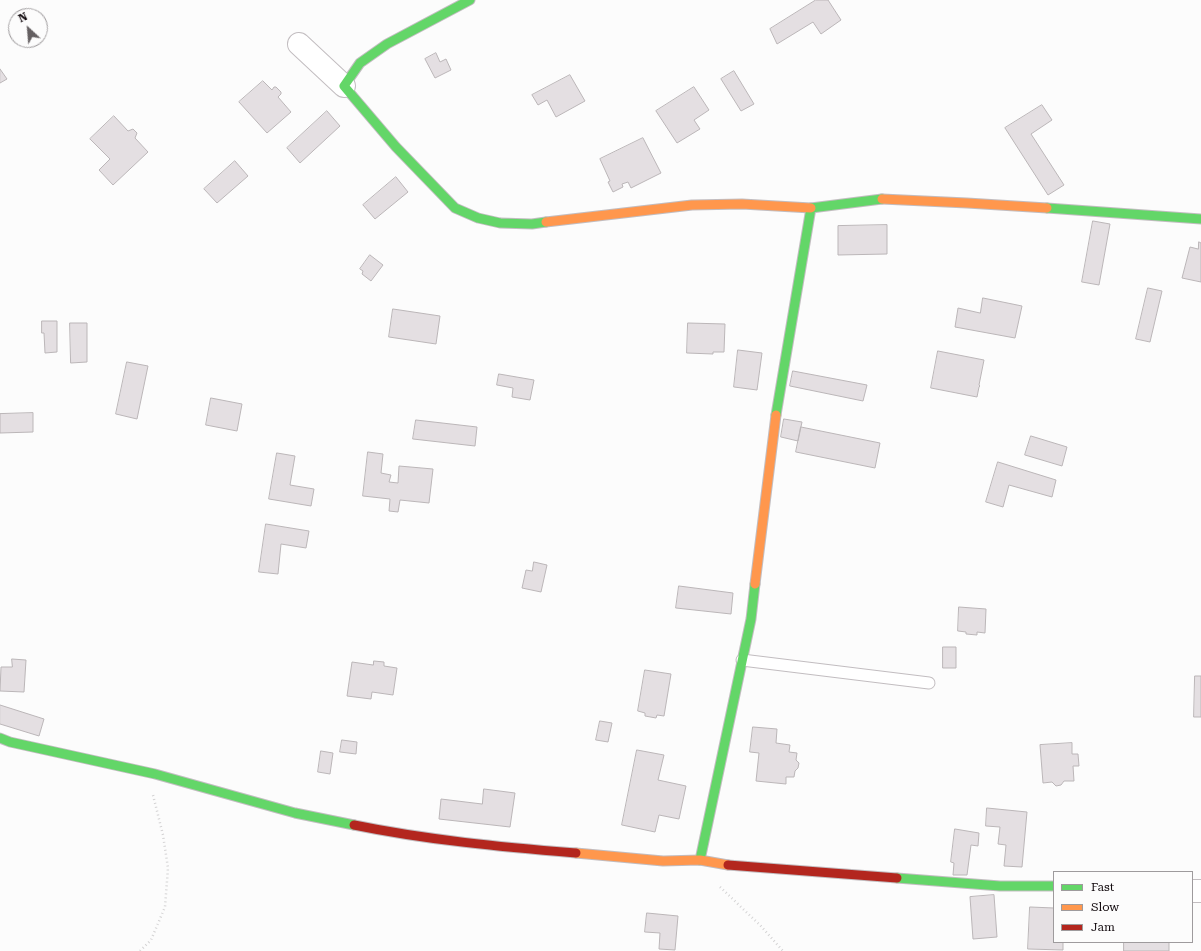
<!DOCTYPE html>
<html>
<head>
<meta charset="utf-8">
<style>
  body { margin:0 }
  #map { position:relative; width:1201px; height:951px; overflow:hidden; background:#fcfcfc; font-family:"Roboto Serif",serif }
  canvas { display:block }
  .legend { position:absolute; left:1053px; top:871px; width:140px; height:72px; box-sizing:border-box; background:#fcfcfc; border:1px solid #9e9b9d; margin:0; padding:5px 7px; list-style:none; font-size:12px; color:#120a0e }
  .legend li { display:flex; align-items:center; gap:8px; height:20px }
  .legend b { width:20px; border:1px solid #9e9b9d }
  .north { position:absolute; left:8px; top:8px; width:40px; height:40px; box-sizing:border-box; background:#fcfcfc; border:1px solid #9e9b9d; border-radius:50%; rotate:334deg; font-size:11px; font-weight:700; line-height:16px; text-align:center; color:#120a0e }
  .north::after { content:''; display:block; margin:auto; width:14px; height:18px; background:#645f61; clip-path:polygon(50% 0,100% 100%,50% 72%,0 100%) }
</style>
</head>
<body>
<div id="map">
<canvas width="1201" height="951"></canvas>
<ul class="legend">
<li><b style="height:5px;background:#63d668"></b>Fast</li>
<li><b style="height:5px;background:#ff974d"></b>Slow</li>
<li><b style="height:5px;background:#b3261e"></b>Jam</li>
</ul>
<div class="north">N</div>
</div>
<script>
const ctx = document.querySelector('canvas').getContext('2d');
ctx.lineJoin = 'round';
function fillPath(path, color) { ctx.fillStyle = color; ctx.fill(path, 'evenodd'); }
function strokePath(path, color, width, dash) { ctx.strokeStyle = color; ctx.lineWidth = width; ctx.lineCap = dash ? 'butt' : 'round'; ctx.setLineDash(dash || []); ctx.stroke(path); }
const building = new Path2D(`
  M816,0H828L841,20L821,34L813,22L777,44L770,29Z
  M436,53L440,62L446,59L451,70L435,78L425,59Z
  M0,69L7,79L0,83Z
  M734,71L754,104L741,111L721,79Z
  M570,75L585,101L556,117L547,100L538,105L532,95Z
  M263,81L272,90L274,87H276L281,92V94L278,97L291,112L267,133L239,102Z
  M694,87L709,110L694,120L700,129L677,143L656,111Z
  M1042,105L1052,120L1031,134L1064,185L1048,195L1005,128Z
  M327,111L340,126L300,163L287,148Z
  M114,116L128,131L133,129L137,133L135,138L148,152L113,185L99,170L110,159L90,139Z
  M643,138L661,173L631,188L628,182L622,184L623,187L613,192L608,182L610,181L600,159Z
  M235,161L248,176L217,203L204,189Z
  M396,177L408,192L375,219L363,205Z
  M1093,221L1110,224L1099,285L1082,282Z
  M887,225V254L838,255V226Z
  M1199,242L1201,243V282L1182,278L1190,247L1198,249Z
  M370,255L383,265L371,281L362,274L363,271L360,269Z
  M1148,288L1162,291L1150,342L1136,339Z
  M983,298L1022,306L1015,338L955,327L958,308L980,313Z
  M393,309L440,316L436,344L389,337Z
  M42,321H57V352L45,353L44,333H42Z
  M70,323H87V362L71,363Z
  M688,323L725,324L724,352H713V354L687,353Z
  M738,350L762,353L757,390L734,387Z
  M938,351L984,360L979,385L980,386L979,387L977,397L931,388Z
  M127,362L148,366L137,419L116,414Z
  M793,371L867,385L863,401L790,386Z
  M499,374L534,380L530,400L512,397L513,388L497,385Z
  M211,398L242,404L237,431L206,425Z
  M33,413V432L0,433V414Z
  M784,419L802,422L798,441L781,437Z
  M416,420L477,427L475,446L413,439Z
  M801,427L880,443L875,468L796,452Z
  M1031,436L1067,447L1062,466L1025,455Z
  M368,452L383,454L381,473L391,475L389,482L398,483L399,466L433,469L429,503L400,500L398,512L389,511L390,499L363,496Z
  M277,453L295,456L290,485L314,489L311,506L269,499Z
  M998,462L1056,480L1052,497L1009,485L1003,507L986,502Z
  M266,524L309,531L306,548L281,544L278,574L259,572Z
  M534,562L547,565L541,592L522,588L526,570L532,571Z
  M679,586L733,593L731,614L676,608Z
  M959,607L986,609L985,633L977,632V635L966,634V632L958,631Z
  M943,647H956V668H943Z
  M12,659L26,660L24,692L0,691L1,667H12Z
  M374,661L384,662V666L397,668L393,695L372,692L371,699L347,696L352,662L373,665Z
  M645,670L671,674L664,716L657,715L656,718L645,716V713L638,711Z
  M1195,676H1201V717H1194Z
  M0,705L44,719L39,736L0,724Z
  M600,721L612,723L608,742L596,740Z
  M753,727L777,729L776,743L790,745L789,752L797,753L796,760L799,763L798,768L795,771L794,777H786V784L756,781L759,753L750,752Z
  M342,740L357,742L356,754L340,752Z
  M1072,743V754H1078L1079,766H1073L1074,781H1064L1061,785L1056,786L1052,782L1043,783L1040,745Z
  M637,750L664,755L658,780L686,786L679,819L659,815L655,832L622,825Z
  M321,751L333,753L330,774L318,772Z
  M484,789L515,793L510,827L439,819L441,799L482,804Z
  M987,808L1027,812L1022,867L1004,866L1006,845L998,844L1000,827L986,826Z
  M955,829L979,833L978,846L971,845L967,875H953L954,863L951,862Z
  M994,895L997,937L973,939L970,897Z
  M1030,907L1054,908V942H1063V950L1028,949Z
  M647,913L678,916L675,950L659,949L660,933L645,932Z
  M1124,942H1169V951H1124Z`);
const path = new Path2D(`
  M720,887L760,925L783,951
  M140,951L151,940L165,907L168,868L163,835L153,795`);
const lane = new Path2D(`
  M742,660L929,683`);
const street = new Path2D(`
  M299,44L344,86
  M1192,891H1201`);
const fast = new Path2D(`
  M470,0L387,44L360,63L344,86L396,147L455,208L478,218L500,223L532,224L546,222
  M1047,208L1201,219
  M776,415L811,208L882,199
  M0,738L10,742L155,774L295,813L354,825
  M700,860L751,619L755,584
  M897,878L1000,886H1054`);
const slow = new Path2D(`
  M882,199L967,203L1047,208
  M546,222L692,205L742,204L811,208
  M755,584L776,415
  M576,853L663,861L700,860L728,865`);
const jam = new Path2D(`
  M354,825C427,840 502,847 576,853
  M728,865L897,878`);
fillPath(building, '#e4dfe2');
strokePath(building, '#bbb6b8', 1);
strokePath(lane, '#c2bdc0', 13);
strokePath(street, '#c2bdc0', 24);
strokePath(fast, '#c2bdc0', 11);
strokePath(slow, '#c2bdc0', 11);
strokePath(jam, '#c2bdc0', 11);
strokePath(path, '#d4d3d4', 2.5, [1, 3]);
strokePath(lane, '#fff', 11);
strokePath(street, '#fff', 22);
strokePath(fast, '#63d668', 9);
strokePath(slow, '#ff974d', 9);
strokePath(jam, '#b3261e', 9);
</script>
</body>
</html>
